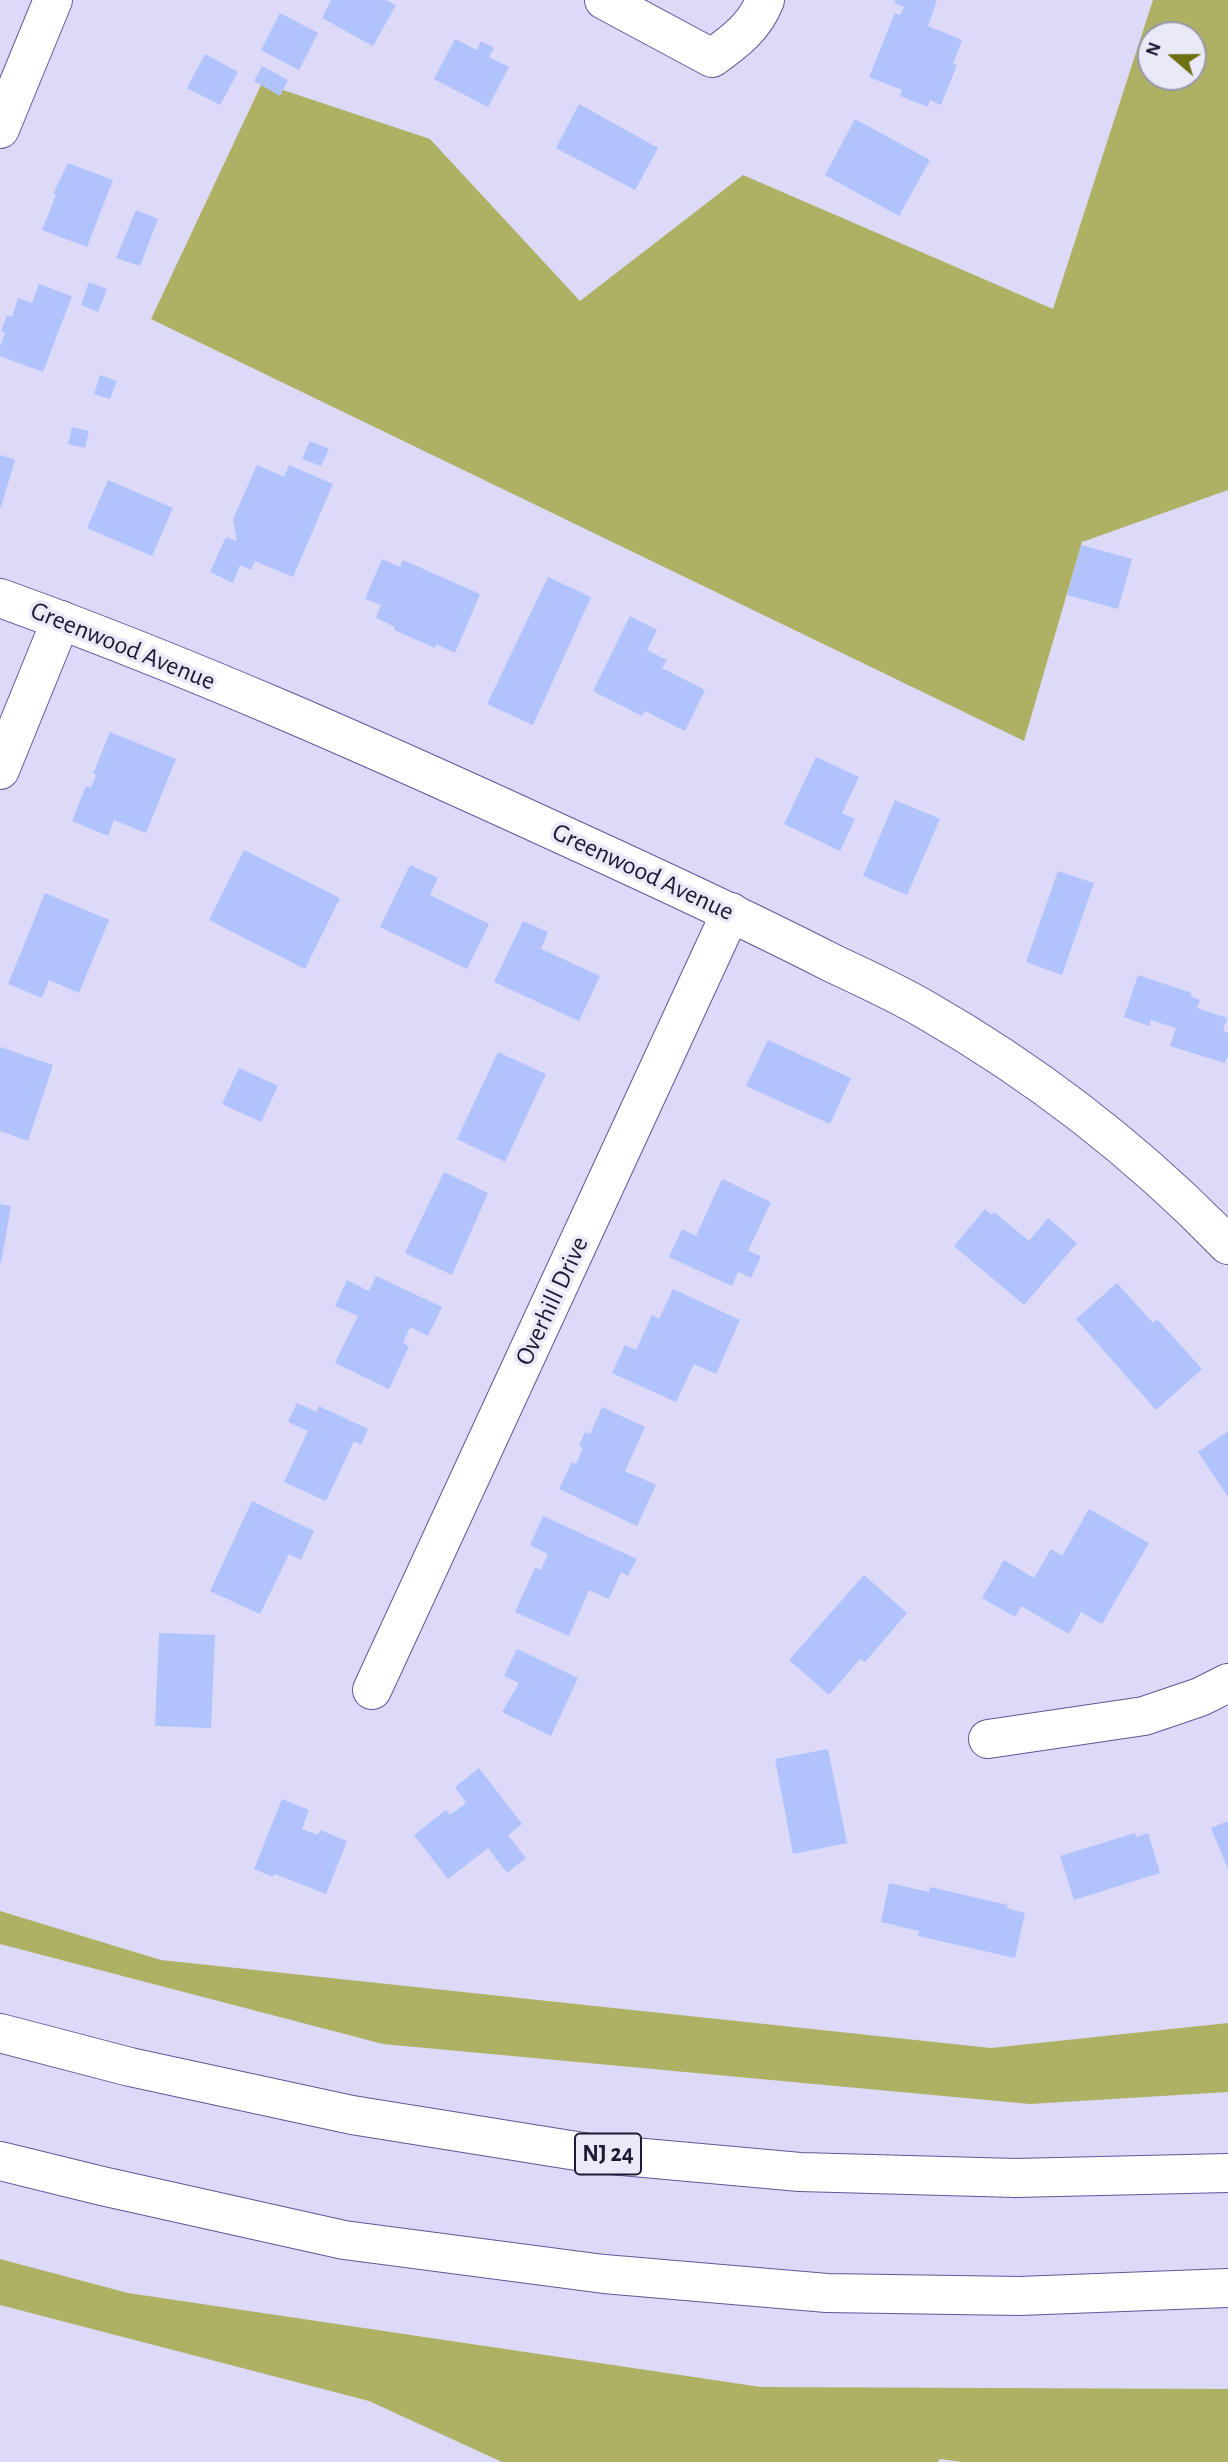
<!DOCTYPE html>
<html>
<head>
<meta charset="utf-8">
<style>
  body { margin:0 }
  #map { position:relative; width:1228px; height:2462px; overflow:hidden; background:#ddd9f8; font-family:"Alegreya Sans",sans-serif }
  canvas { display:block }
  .north { position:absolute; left:1137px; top:21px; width:70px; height:70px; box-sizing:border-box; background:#eae9f8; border:2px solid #9896aa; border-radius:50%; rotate:290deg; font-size:19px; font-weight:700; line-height:28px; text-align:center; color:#1e1935 }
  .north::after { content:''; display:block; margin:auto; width:24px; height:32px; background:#6e6f11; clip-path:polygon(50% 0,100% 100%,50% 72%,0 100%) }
</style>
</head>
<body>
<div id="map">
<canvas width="1228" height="2462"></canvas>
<div class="north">N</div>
</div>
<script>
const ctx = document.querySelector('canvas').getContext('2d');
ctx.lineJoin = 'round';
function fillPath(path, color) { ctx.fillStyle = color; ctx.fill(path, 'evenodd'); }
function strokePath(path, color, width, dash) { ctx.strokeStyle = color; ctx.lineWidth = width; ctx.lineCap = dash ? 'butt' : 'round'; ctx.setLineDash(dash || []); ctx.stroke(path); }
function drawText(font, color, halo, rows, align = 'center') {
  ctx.font = font + ' "Alegreya Sans",sans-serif'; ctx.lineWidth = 7; ctx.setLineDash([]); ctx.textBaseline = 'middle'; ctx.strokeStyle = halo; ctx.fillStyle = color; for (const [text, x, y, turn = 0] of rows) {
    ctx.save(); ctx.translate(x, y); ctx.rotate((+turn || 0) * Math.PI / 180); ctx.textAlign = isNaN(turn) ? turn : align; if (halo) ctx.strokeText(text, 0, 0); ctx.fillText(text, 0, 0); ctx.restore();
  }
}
const green = new Path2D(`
  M1153,0H1228V490L1082,542L1024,741L151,319L262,83L430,139L580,301L743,175L1053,309ZM1151,35H1193V77H1151Z
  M0,1911L161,1960L991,2048L1228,2023V2092L1030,2104L383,2044L0,1944Z
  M0,2259L128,2293L761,2387L1228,2389V2462H962L940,2459L938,2462H502L369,2401L0,2305Z`);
const building = new Path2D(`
  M331,0H386L396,5L373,46L322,18Z
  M896,0H937L928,26L962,40L953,64L957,65L941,105L930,100L928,107L900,96L902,90L869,77L895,13L900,15L904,7L894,3Z
  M280,13L318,33L299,70L261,50Z
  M455,39L477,50L481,41L494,48L489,57L509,67L488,107L434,79Z
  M205,54L238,72L220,105L187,88Z
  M262,66L288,80L280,96L254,81Z
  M579,104L658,148L635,190L556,148Z
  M855,119L930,160L899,216L825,175Z
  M68,163L113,180L87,247L42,230L56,195L53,194Z
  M136,210L158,219L140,266L116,258Z
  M89,282L107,289L98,312L81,305Z
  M39,284L72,296L43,372L0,356V347L5,333L1,331L7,315L12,317L18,298L32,303Z
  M100,375L117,381L110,399L94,394Z
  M72,427L89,431L85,448L68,444Z
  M310,441L329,449L321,466L302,459Z
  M0,455L15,460L1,507H0Z
  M257,465L284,477L289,465L333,484L293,577L255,561L251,570L240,565L233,583L210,572L226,537L237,541L233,519Z
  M108,480L173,508L152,556L87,528Z
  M1081,545L1132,559L1118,609L1067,595Z
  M382,559L400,567L403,560L480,594L455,653L436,644L435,648L394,630L395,627L376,618L381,605L365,599Z
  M548,577L591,597L533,725L487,704Z
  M630,616L657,630L647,650L667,660L662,668L705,690L685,731L645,711L642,716L593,691Z
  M110,732L176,759L146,833L114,820L108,836L72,821L86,786L91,788L96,775L93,774Z
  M816,757L859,777L842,813L855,819L840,851L784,824Z
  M895,800L940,819L907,895L863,876Z
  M244,850L340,898L305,969L209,920Z
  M410,865L438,878L430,895L489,924L467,969L380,927Z
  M1058,871L1094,883L1062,975L1026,962Z
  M45,893L109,920L79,993L49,980L42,998L8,984Z
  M523,921L548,932L541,949L600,976L579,1021L494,982Z
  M1138,975L1192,993L1190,996L1200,1000L1197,1008L1227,1018L1223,1031L1228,1033V1055L1225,1063L1170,1046L1176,1028L1151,1020L1149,1026L1124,1017Z
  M768,1040L851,1078L830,1124L746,1086Z
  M0,1047L53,1065L28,1141L0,1131Z
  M498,1052L546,1074L505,1162L457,1139Z
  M239,1068L278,1086L261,1122L222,1104Z
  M444,1172L488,1193L452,1275L405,1253Z
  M722,1179L771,1202L748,1251L761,1256L751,1278L738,1272L732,1286L669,1257L682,1229L696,1236Z
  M0,1204L11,1206L1,1263H0Z
  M985,1209L992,1215L994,1212L1029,1241L1048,1218L1077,1243L1024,1305L954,1246Z
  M376,1276L442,1307L428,1336L410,1327L403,1343L409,1346L389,1389L335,1363L358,1316L335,1306L347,1280L369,1291Z
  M1117,1283L1153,1323L1157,1319L1202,1369L1156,1410L1076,1319Z
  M673,1289L740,1320L716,1374L694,1364L676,1402L612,1373L625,1345L636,1350L652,1315L659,1319Z
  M297,1403L317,1412L319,1406L368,1429L361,1445L354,1441L326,1501L284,1482L308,1431L288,1422Z
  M602,1407L645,1427L625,1471L656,1485L637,1526L559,1489L572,1462L576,1464L583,1448L579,1446L585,1432L590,1434Z
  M1228,1431V1497L1198,1452Z
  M252,1501L314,1531L301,1560L289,1554L260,1614L210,1591Z
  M1089,1509L1149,1543L1102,1624L1081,1612L1069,1634L1021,1606L1015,1617L982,1598L1004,1560L1034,1578L1051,1549L1062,1556Z
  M543,1516L637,1559L628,1576L621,1572L609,1599L589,1590L569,1636L515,1612L535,1568L541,1570L548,1554L530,1545Z
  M864,1575L907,1613L865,1662L860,1659L829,1695L789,1660Z
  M159,1633L215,1635L211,1728L155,1726Z
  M517,1649L578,1678L551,1736L502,1712L519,1683L504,1676Z
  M828,1749L847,1843L793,1854L775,1759Z
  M479,1768L522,1824L508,1835L526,1858L507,1873L488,1848L448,1879L414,1835L446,1810L450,1815L466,1803L455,1787Z
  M282,1799L309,1810L302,1829L318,1835L320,1830L347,1841L326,1894L275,1874L273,1877L254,1869Z
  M1228,1821V1869L1211,1828Z
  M1135,1833L1136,1837L1148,1833L1160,1873L1074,1900L1060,1856Z
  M889,1883L929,1892L930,1887L1008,1905L1006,1908L1025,1913L1015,1958L918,1936L919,1931L881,1922Z`);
const street = new Path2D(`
  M604,0L712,58C734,42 755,27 765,0
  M0,129L53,0
  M0,770L61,620
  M372,1690L731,912
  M988,1739L1144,1716L1200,1697L1228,1683`);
const secondary = new Path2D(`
  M0,598C192,667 378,750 563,835C653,876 742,917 830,962C861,977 893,991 924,1009C1036,1073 1138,1152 1228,1245`);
const highway = new Path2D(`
  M0,2033L130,2067L352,2115L589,2153L800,2172L1016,2178L1228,2173
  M0,2161L102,2186L344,2240L604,2274L827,2293L1019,2296L1228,2288`);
const shields = [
  [608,2154,66]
];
const shieldNames = [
  ["NJ 24",608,2154]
];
const streetNames = [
  ["Greenwood Avenue",123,646,22],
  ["Greenwood Avenue",643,872,25],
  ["Overhill Drive",552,1301,-65]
];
fillPath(green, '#aeb164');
fillPath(building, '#b0c3fd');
strokePath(street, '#62569a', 40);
strokePath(secondary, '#62569a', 40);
strokePath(highway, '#62569a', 40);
strokePath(street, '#fff', 38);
strokePath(secondary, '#fff', 38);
strokePath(highway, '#fff', 38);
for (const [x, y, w] of shields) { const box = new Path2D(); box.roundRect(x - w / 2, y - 20.5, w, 41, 5); ctx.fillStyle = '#eae9f8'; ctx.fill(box); strokePath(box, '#1e1935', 2); }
drawText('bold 24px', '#1e1935', null, shieldNames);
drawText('26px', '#1e1935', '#eae9f8', streetNames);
</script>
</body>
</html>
